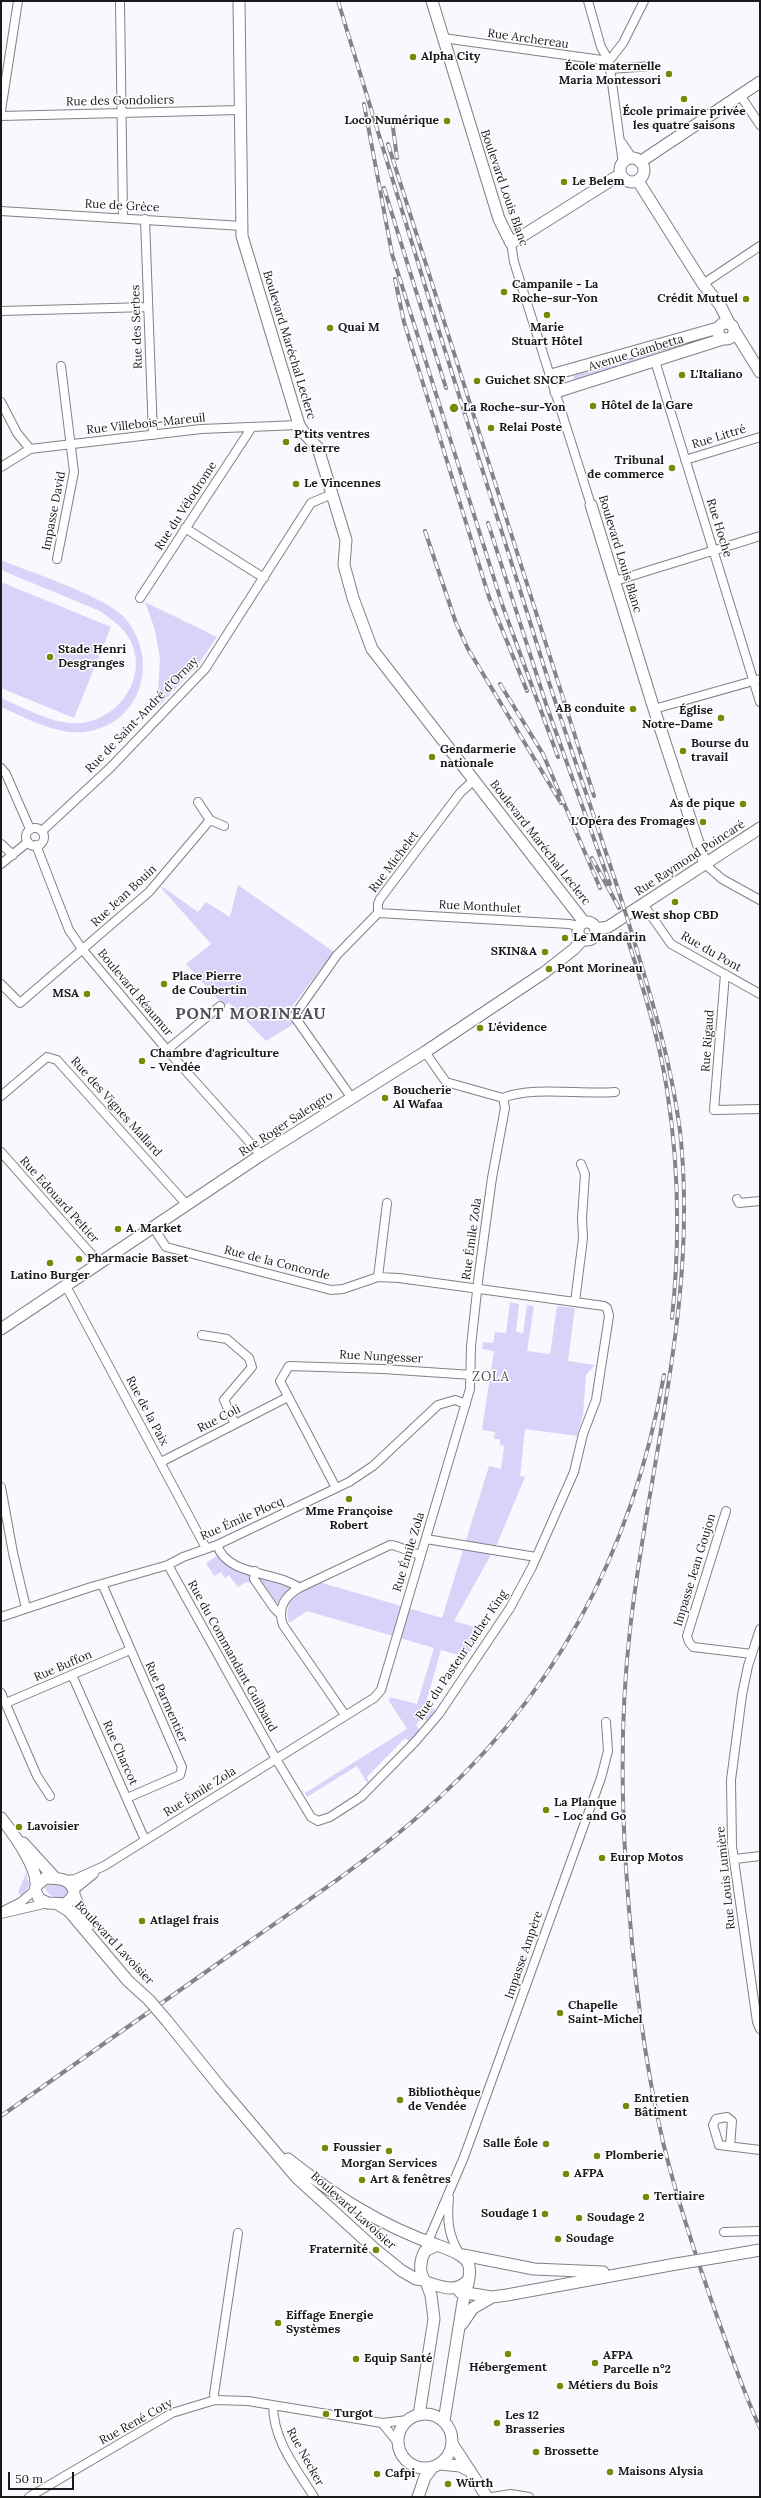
<!DOCTYPE html>
<html>
<head>
<meta charset="utf-8">
<style>
  body { margin:0 }
  #map { position:relative; width:761px; height:2498px; overflow:hidden; background:#f9f8fe; font-family:Lora,serif }
  canvas { display:block }
  .frame { position:absolute; inset:0; border:2px solid #1a1a1d; pointer-events:none }
  .scale { position:absolute; left:8px; top:2472px; width:66px; height:18px; box-sizing:border-box; border:2px solid #1a1a1d; border-top:0; padding-left:5px; font-size:12px; line-height:14px; white-space:nowrap; color:#1a1a1d; -webkit-text-stroke:3px #fff; paint-order:stroke }
</style>
</head>
<body>
<div id="map">
<canvas width="761" height="2498"></canvas>
<div class="frame"></div>
<div class="scale">50 m</div>
</div>
<script>
const ctx = document.querySelector('canvas').getContext('2d');
ctx.lineJoin = 'round';
function fillPath(path, color) { ctx.fillStyle = color; ctx.fill(path, 'evenodd'); }
function strokePath(path, color, width, dash) { ctx.strokeStyle = color; ctx.lineWidth = width; ctx.lineCap = dash ? 'butt' : 'round'; ctx.setLineDash(dash || []); ctx.stroke(path); }
function drawText(font, color, halo, rows, align = 'center') {
  ctx.font = font + ' Lora,serif'; ctx.lineWidth = 3; ctx.setLineDash([]); ctx.textBaseline = 'middle'; ctx.strokeStyle = halo; ctx.fillStyle = color; for (const [text, x, y, turn = 0] of rows) {
    ctx.save(); ctx.translate(x, y); ctx.rotate((+turn || 0) * Math.PI / 180); ctx.textAlign = isNaN(turn) ? turn : align; if (halo) ctx.strokeText(text, 0, 0); ctx.fillText(text, 0, 0); ctx.restore();
  }
}
const green = new Path2D(`
  M711,336L712,339L667,355L664,347Z
  M661,347L664,356L621,369L619,360Z
  M616,362L618,370L575,381L573,376L575,374Z
  M1,560C30,572 104,596 124,617C161,659 142,725 84,732C56,735 26,718 1,707V698C25,708 55,726 82,723C125,717 153,667 124,631C117,623 108,617 100,611L1,570Z
  M1,582L111,627L74,718L1,688Z
  M145,602L217,637L198,665L157,708L160,659L155,630Z
  M238,885L334,952L287,1013L294,1024L266,1041L229,1003L224,1006L186,964L211,944L162,889L163,887L198,912L206,902L230,917Z
  M510,1302L519,1304L516,1332L523,1333L527,1305L534,1306L527,1351L550,1354L557,1306L575,1308L568,1361L595,1365L586,1375L583,1415L577,1436L525,1429L520,1476L525,1477L497,1544L454,1621L485,1630L466,1657L441,1650L425,1706L436,1710L427,1721L423,1717L416,1725L421,1731L410,1742L405,1738L367,1777L369,1781L367,1783L357,1766L307,1797L305,1793L407,1729L389,1701L390,1697L417,1704L434,1648L307,1611L289,1623L287,1613L289,1605L276,1602L265,1586L246,1582L238,1587L229,1575L225,1578L221,1572L214,1576L206,1563L217,1556L227,1565L316,1584L319,1582L442,1618L489,1466L501,1469L504,1446L500,1445V1439H494L495,1432L482,1430L494,1351L482,1349L483,1342L493,1343L495,1332L506,1333Z
  M27,1871V1880L30,1881L28,1888L21,1896L18,1892Z
  M45,1883H60L68,1888V1895L65,1899C57,1900 43,1894 45,1883Z`);
const street = new Path2D(`
  M120,1L123,218
  M588,1L601,47L609,61L623,164
  M443,38L609,61
  M609,61L623,43L644,1
  M610,69L652,66
  M740,95L760,125
  M1,111L18,1
  M1,116L240,110
  M622,143L633,159
  M1,211L242,226
  M145,219L153,435
  M511,243L514,262L591,505
  M703,284L760,246
  M1,311L148,307
  M655,361L760,702
  M1,402L17,433L30,449
  M685,460L760,437
  M1,467L30,449L201,429L299,425
  M185,528L264,578
  M57,559L74,472L61,366
  M615,581L760,536
  M140,598L252,427
  M654,709L760,679
  M1,768L6,774L30,829
  M198,802L210,820L224,826
  M26 837a9 9 0 1 1 18 0a9 9 0 1 1-18 0Z
  M42,831L110,768L205,669L311,503L332,494
  M1,844L13,855
  M36,845L69,930L82,949L167,1050L261,1155
  M1,864L28,842
  M705,864L722,879L760,900
  M643,904L671,944L760,994
  M378,913L569,924L579,926
  M725,974L714,1110L760,1109
  M1,984L20,1003L149,892L210,820
  M167,1050L220,1006
  M425,1052L446,1082L503,1098
  M1,1096L47,1057L57,1060L187,1205
  M351,1097L294,1016L337,955L378,913V904L380,899L460,793L474,780
  M503,1098C532,1086 582,1095 615,1092
  M1,1152L99,1263
  M737,1199L739,1203L760,1201
  M153,1227L166,1247L331,1290L343,1289L378,1277L399,1278L604,1306L607,1308L609,1316L596,1400L583,1434L574,1472L532,1567L510,1608L439,1714L415,1742L361,1797L330,1817L318,1821L311,1817L276,1759L168,1565
  M378,1277L387,1203
  M66,1286L206,1548
  M575,1302L583,1238L582,1218L585,1174L581,1164
  M202,1335L227,1339L249,1358L252,1367L224,1400L235,1424
  M161,1462L288,1397
  M1,1487L13,1553L26,1608
  M336,1488L280,1381L289,1366L383,1369L472,1375
  M726,1511L687,1636L689,1642L693,1647L752,1654
  M426,1539L536,1557
  M217,1545C228,1577 275,1570 299,1588
  M255,1571L254,1579L274,1608L280,1614
  M103,1586L182,1767L180,1775L127,1798
  M1,1617L91,1587L168,1565L183,1557L217,1545L349,1482L373,1466L438,1405L455,1400L466,1404
  M760,1629L748,1666L742,1695L731,1780L732,1846L757,2022L760,2029
  M72,1675L145,1840
  M1,1693L37,1776L50,1796
  M6,1703L130,1650
  M345,1715L283,1625C277,1608 285,1596 299,1588L390,1545C398,1545 411,1553 421,1555
  M735,1859L760,1856
  M66,1880L75,1879L104,1866L374,1698L381,1690L470,1389L471,1346L479,1273L492,1178L505,1108L503,1098
  M74,1890L94,1874
  M5,1910L21,1902L35,1890
  M1,1914L48,1903
  M730,2146L732,2121L727,2117L716,2119L713,2125L719,2145L760,2150
  M449,2198C447,2220 448,2234 459,2253
  M724,2232L760,2231
  M426,2246L464,2157L601,1778L608,1751L606,1722
  M215,2400L214,2394L238,2233
  M273,2405C273,2440 296,2468 314,2497
  M382,2423L398,2443
  M29,2497L172,2413L215,2400L248,2401L382,2423L408,2420
  M492,2497L511,2494L529,2497`);
const secondary = new Path2D(`
  M239,1L242,236L299,425L304,433L318,448L346,540L344,565L353,598L372,649L584,922
  M432,1L499,219L511,243L621,174
  M620 170a12 12 0 1 1 24 0a12 12 0 1 1-24 0Z
  M640,162L760,82
  M638,181L703,284L720,305L729,323
  M718 331a8 8 0 1 1 16 0a8 8 0 1 1-16 0Z
  M734,330L760,372
  M551,375L718,328
  M556,392L723,339
  M591,505L654,709L705,864
  M578 931a9 9 0 1 1 18 0a9 9 0 1 1-18 0Z
  M596,929L608,927L760,828
  M1,1329L261,1155L425,1052L545,972L574,949L583,939
  M1,1818C12,1832 42,1872 35,1890L39,1899L48,1903L66,1904L74,1895C74,1878 58,1878 45,1878L37,1885
  M23,1843L55,1878
  M74,1895L82,1914L90,1924
  M59,1905L69,1911L128,1981L149,2000
  M167,2021L220,2087L297,2178L376,2250L402,2271L416,2279L424,2280
  M288,2159C334,2195 381,2226 437,2245
  M463,2255L534,2269L603,2272
  M719,2257L760,2250
  M460,2292L492,2297L507,2295L676,2264
  M462,2324L473,2308L492,2297
  M398 2441a27 27 0 1 1 54 0a27 27 0 1 1-54 0Z
  M419,2415L434,2319L431,2295L426,2282
  M444,2421L463,2302C474,2263 475,2259 437,2245L425,2251C420,2260 418,2273 426,2282C442,2287 456,2294 469,2279
  M453,2445L487,2497
  M440,2464L460,2466L470,2471
  M418,2497L425,2477L432,2468`);
const rail = new Path2D(`
  M338,1C406,225 475,450 546,673C573,757 603,840 629,924C650,993 671,1060 680,1131C699,1300 648,1464 630,1630C621,1708 621,1790 626,1868C632,1960 642,2052 663,2142C678,2204 698,2263 719,2322C732,2358 744,2393 760,2428
  M364,104L392,254L503,607L558,757
  M392,120L397,158
  M388,144L594,796
  M384,188L446,388
  M395,279L404,322L489,597L527,691
  M488,523L547,707L610,884
  M425,531L456,623L468,649L561,803
  M500,684L543,754L600,888
  M592,858L619,908
  M626,934C642,985 659,1037 667,1090C679,1166 680,1242 672,1318
  M1,2116C83,2058 165,2001 247,1943C303,1904 361,1865 413,1821C553,1702 632,1555 664,1375`);
const secondaryBridge = new Path2D(`
  M149,2000L167,2021
  M676,2264L719,2257`);
const markers = [
  [413,57,4,"#708d0a"],
  [669,74,4,"#708d0a"],
  [684,99,4,"#708d0a"],
  [447,121,4,"#708d0a"],
  [564,182,4,"#708d0a"],
  [504,292,4,"#708d0a"],
  [746,299,4,"#708d0a"],
  [547,315,4,"#708d0a"],
  [330,328,4,"#708d0a"],
  [682,375,4,"#708d0a"],
  [477,381,4,"#708d0a"],
  [593,406,4,"#708d0a"],
  [454,408,5,"#708d0a"],
  [491,428,4,"#708d0a"],
  [286,442,4,"#708d0a"],
  [672,468,4,"#708d0a"],
  [296,484,4,"#708d0a"],
  [50,657,4,"#708d0a"],
  [633,709,4,"#708d0a"],
  [721,718,4,"#708d0a"],
  [683,751,4,"#708d0a"],
  [432,757,4,"#708d0a"],
  [743,804,4,"#708d0a"],
  [703,822,4,"#708d0a"],
  [675,902,4,"#708d0a"],
  [565,938,4,"#708d0a"],
  [545,952,4,"#708d0a"],
  [549,969,4,"#708d0a"],
  [164,984,4,"#708d0a"],
  [87,994,4,"#708d0a"],
  [480,1028,4,"#708d0a"],
  [142,1061,4,"#708d0a"],
  [385,1098,4,"#708d0a"],
  [118,1229,4,"#708d0a"],
  [79,1259,4,"#708d0a"],
  [50,1263,4,"#708d0a"],
  [349,1499,4,"#708d0a"],
  [546,1810,4,"#708d0a"],
  [19,1827,4,"#708d0a"],
  [602,1858,4,"#708d0a"],
  [142,1921,4,"#708d0a"],
  [560,2013,4,"#708d0a"],
  [400,2100,4,"#708d0a"],
  [626,2106,4,"#708d0a"],
  [546,2144,4,"#708d0a"],
  [325,2148,4,"#708d0a"],
  [389,2151,4,"#708d0a"],
  [597,2156,4,"#708d0a"],
  [566,2174,4,"#708d0a"],
  [362,2180,4,"#708d0a"],
  [646,2197,4,"#708d0a"],
  [545,2214,4,"#708d0a"],
  [579,2218,4,"#708d0a"],
  [558,2239,4,"#708d0a"],
  [376,2250,4,"#708d0a"],
  [278,2323,4,"#708d0a"],
  [508,2354,4,"#708d0a"],
  [356,2359,4,"#708d0a"],
  [595,2363,4,"#708d0a"],
  [560,2386,4,"#708d0a"],
  [326,2414,4,"#708d0a"],
  [497,2423,4,"#708d0a"],
  [536,2452,4,"#708d0a"],
  [610,2472,4,"#708d0a"],
  [377,2474,4,"#708d0a"],
  [448,2484,4,"#708d0a"]
];
const streetNames = [
  ["Rue Archereau",528,39,8],
  ["Rue des Gondoliers",120,101,-1],
  ["Boulevard Louis Blanc",504,188,71],
  ["Rue de Grèce",122,206,3],
  ["Rue des Serbes",137,327,-92],
  ["Boulevard Maréchal Leclerc",289,345,73],
  ["Avenue Gambetta",636,353,-17],
  ["Rue Villebois-Mareuil",146,424,-6],
  ["Rue Littré",719,437,-17],
  ["Rue du Vélodrome",186,506,-57],
  ["Impasse David",54,511,-79],
  ["Rue Hoche",719,528,73],
  ["Boulevard Louis Blanc",620,554,73],
  ["Rue de Saint-André d'Ornay",142,715,-46],
  ["Boulevard Maréchal Leclerc",540,843,52],
  ["Rue Raymond Poincaré",690,858,-33],
  ["Rue Michelet",394,862,-53],
  ["Rue Jean Bouin",124,896,-43],
  ["Rue Monthulet",480,907,3],
  ["Rue du Pont",711,952,30],
  ["Boulevard Réaumur",135,993,50],
  ["Rue Rigaud",708,1041,-86],
  ["Rue des Vignes Mallard",116,1107,48],
  ["Rue Roger Salengro",286,1124,-33],
  ["Rue Edouard Peltier",59,1200,48],
  ["Rue Émile Zola",472,1239,-82],
  ["Rue de la Concorde",277,1263,14],
  ["Rue Nungesser",381,1357,3],
  ["Rue de la Paix",147,1411,62],
  ["Rue Coli",219,1419,-27],
  ["Rue Émile Plocq",242,1519,-24],
  ["Rue Émile Zola",409,1552,-73],
  ["Impasse Jean Goujon",695,1570,-73],
  ["Rue du Pasteur Luther King",462,1655,-56],
  ["Rue du Commandant Guilbaud",232,1656,61],
  ["Rue Buffon",63,1666,-23],
  ["Rue Parmentier",166,1702,66],
  ["Rue Charcot",120,1753,66],
  ["Rue Émile Zola",200,1792,-32],
  ["Rue Louis Lumière",726,1878,-96],
  ["Boulevard Lavoisier",114,1943,47],
  ["Impasse Ampère",524,1955,-71],
  ["Boulevard Lavoisier",353,2211,42],
  ["Rue René Coty",136,2422,-29],
  ["Rue Necker",305,2457,61]
];
const poiNames = [
  ["Alpha City",421,57],
  ["École maternelle",661,67,"right"],
  ["Maria Montessori",661,81,"right"],
  ["École primaire privée",684,112,"center"],
  ["les quatre saisons",684,126,"center"],
  ["Loco Numérique",439,121,"right"],
  ["Le Belem",572,182],
  ["Campanile - La",512,285],
  ["Roche-sur-Yon",512,299],
  ["Crédit Mutuel",738,299,"right"],
  ["Quai M",338,328],
  ["Marie",547,328,"center"],
  ["Stuart Hôtel",547,342,"center"],
  ["L'Italiano",690,375],
  ["Guichet SNCF",485,381],
  ["Hôtel de la Gare",601,406],
  ["La Roche-sur-Yon",463,408],
  ["Relai Poste",499,428],
  ["P'tits ventres",294,435],
  ["de terre",294,449],
  ["Tribunal",664,461,"right"],
  ["de commerce",664,475,"right"],
  ["Le Vincennes",304,484],
  ["Stade Henri",58,650],
  ["Desgranges",58,664],
  ["AB conduite",625,709,"right"],
  ["Église",713,711,"right"],
  ["Notre-Dame",713,725,"right"],
  ["Bourse du",691,744],
  ["travail",691,758],
  ["Gendarmerie",440,750],
  ["nationale",440,764],
  ["As de pique",735,804,"right"],
  ["L'Opéra des Fromages",695,822,"right"],
  ["West shop CBD",675,916,"center"],
  ["Le Mandarin",573,938],
  ["SKIN&A",537,952,"right"],
  ["Pont Morineau",557,969],
  ["Place Pierre",172,977],
  ["de Coubertin",172,991],
  ["MSA",79,994,"right"],
  ["L'évidence",488,1028],
  ["Chambre d'agriculture",150,1054],
  ["- Vendée",150,1068],
  ["Boucherie",393,1091],
  ["Al Wafaa",393,1105],
  ["A. Market",126,1229],
  ["Pharmacie Basset",87,1259],
  ["Latino Burger",50,1276,"center"],
  ["Mme Françoise",349,1512,"center"],
  ["Robert",349,1526,"center"],
  ["La Planque",554,1803],
  ["- Loc and Go",554,1817],
  ["Lavoisier",27,1827],
  ["Europ Motos",610,1858],
  ["Atlagel frais",150,1921],
  ["Chapelle",568,2006],
  ["Saint-Michel",568,2020],
  ["Bibliothèque",408,2093],
  ["de Vendée",408,2107],
  ["Entretien",634,2099],
  ["Bâtiment",634,2113],
  ["Salle Éole",538,2144,"right"],
  ["Foussier",333,2148],
  ["Plomberie",605,2156],
  ["Morgan Services",389,2164,"center"],
  ["AFPA",574,2174],
  ["Art & fenêtres",370,2180],
  ["Tertiaire",654,2197],
  ["Soudage 1",537,2214,"right"],
  ["Soudage 2",587,2218],
  ["Soudage",566,2239],
  ["Fraternité",368,2250,"right"],
  ["Eiffage Energie",286,2316],
  ["Systèmes",286,2330],
  ["AFPA",603,2356],
  ["Parcelle n°2",603,2370],
  ["Equip Santé",364,2359],
  ["Hébergement",508,2368,"center"],
  ["Métiers du Bois",568,2386],
  ["Turgot",334,2414],
  ["Les 12",505,2416],
  ["Brasseries",505,2430],
  ["Brossette",544,2452],
  ["Maisons Alysia",618,2472],
  ["Cafpi",385,2474],
  ["Würth",456,2484]
];
const neighbourhoodNames = [
  ["ZOLA",491,1377]
];
const districtNames = [
  ["PONT MORINEAU",251,1014]
];
fillPath(green, '#d8d4f9');
strokePath(street, '#808086', 10);
strokePath(secondary, '#808086', 13);
strokePath(street, '#fff', 8);
strokePath(secondary, '#fff', 11);
strokePath(rail, '#848488', 4);
strokePath(rail, '#fff', 2.5, [8]);
strokePath(secondaryBridge, '#808086', 13, []);
strokePath(secondaryBridge, '#fff', 11);
for (const [x, y, r, color] of markers) { const dot = new Path2D(); dot.arc(x, y, r, 0, 2 * Math.PI); ctx.fillStyle = color; ctx.fill(dot); strokePath(dot, '#fff', 1.5); }
drawText('12px', '#1a1a1d', '#fff', streetNames);
drawText('bold 12px', '#1a1a1d', '#fff', poiNames, 'left');
ctx.letterSpacing = '1px';
drawText('13px', '#4f4e54', '#fff', neighbourhoodNames);
ctx.letterSpacing = '0px';
ctx.letterSpacing = '1px';
drawText('bold 16px', '#4f4e54', '#fff', districtNames);
ctx.letterSpacing = '0px';
</script>
</body>
</html>
